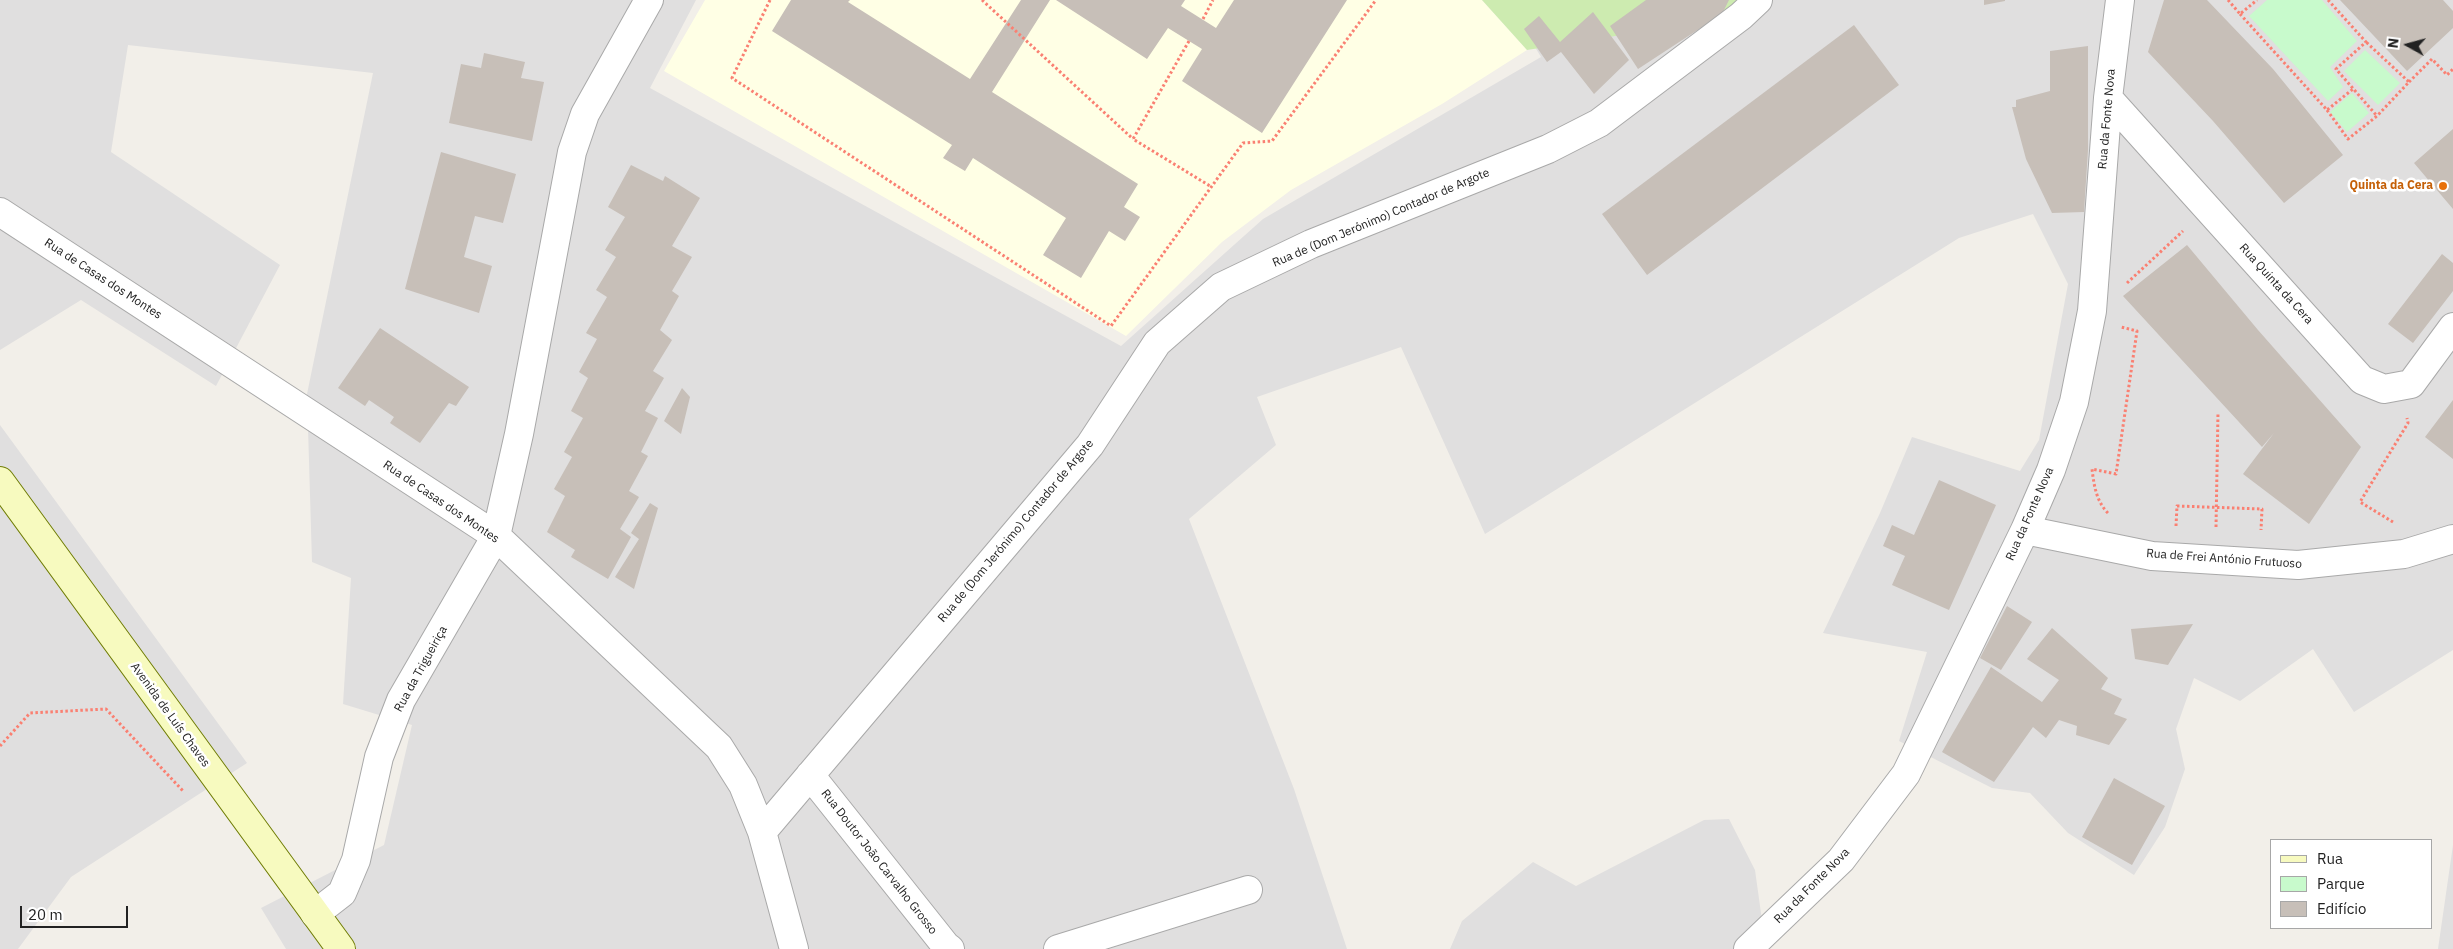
<!DOCTYPE html>
<html>
<head>
<meta charset="utf-8">
<style>
  body { margin:0 }
  #map { position:relative; width:2453px; height:949px; overflow:hidden; background:#f2efe9; font-family:"IBM Plex Sans",sans-serif }
  canvas { display:block }
  .legend { position:absolute; left:2270px; top:839px; width:162px; height:90px; box-sizing:border-box; background:#fff; border:1px solid #a7a7a7; margin:0; padding:6px 9px; list-style:none; font-size:15px; color:#222 }
  .legend li { display:flex; align-items:center; gap:10px; height:25px }
  .legend b { width:25px; border:1px solid #a7a7a7 }
  .north { position:absolute; left:2383px; top:20px; width:50px; height:50px; -webkit-text-stroke:4px #fff; paint-order:stroke; rotate:277deg; font-size:14px; font-weight:700; line-height:20px; text-align:center; color:#222 }
  .north::after { content:''; display:block; margin:auto; width:18px; height:22px; background:#222; clip-path:polygon(50% 0,100% 100%,50% 72%,0 100%) }
  .scale { position:absolute; left:20px; top:906px; width:108px; height:22px; box-sizing:border-box; border:2px solid #222; border-top:0; padding-left:6px; font-size:15px; line-height:18px; white-space:nowrap; color:#222; -webkit-text-stroke:4px #fff; paint-order:stroke }
</style>
</head>
<body>
<div id="map">
<canvas width="2453" height="949"></canvas>
<ul class="legend">
<li><b style="height:6px;background:#f7fabf"></b>Rua</li>
<li><b style="height:14px;background:#c8facc"></b>Parque</li>
<li><b style="height:14px;background:#c7bfb8"></b>Edifício</li>
</ul>
<div class="north">N</div>
<div class="scale">20 m</div>
</div>
<script>
const ctx = document.querySelector('canvas').getContext('2d');
ctx.lineJoin = 'round';
function fillPath(path, color) { ctx.fillStyle = color; ctx.fill(path, 'evenodd'); }
function strokePath(path, color, width, dash) { ctx.strokeStyle = color; ctx.lineWidth = width; ctx.lineCap = dash ? 'butt' : 'round'; ctx.setLineDash(dash || []); ctx.stroke(path); }
function drawText(font, color, halo, rows, align = 'center') {
  ctx.font = font + ' "IBM Plex Sans",sans-serif'; ctx.lineWidth = 5; ctx.setLineDash([]); ctx.textBaseline = 'middle'; ctx.strokeStyle = halo; ctx.fillStyle = color; for (const [text, x, y, turn = 0] of rows) {
    ctx.save(); ctx.translate(x, y); ctx.rotate((+turn || 0) * Math.PI / 180); ctx.textAlign = isNaN(turn) ? turn : align; if (halo) ctx.strokeText(text, 0, 0); ctx.fillText(text, 0, 0); ctx.restore();
  }
}
const residential = new Path2D(`
  M0,0H696L650,88L1121,346L1263,219L1541,57L1524,29L1605,0H2453V650L2354,712L2313,649L2240,701L2194,678L2176,729L2185,769L2165,827L2134,875L2068,833L2030,793L1992,788L1899,741L1927,652L1823,633L1880,513L1912,437L2020,471L2039,440L2068,284L2033,214L1959,238L1485,534L1401,347L1257,397L1276,445L1189,519L1294,789L1347,949H286L261,908L384,845L412,725L343,704L351,578L312,562L307,394L373,73L128,45L111,152L280,265L216,386L81,300L0,350Z
  M0,425L247,763L71,877L18,949H0Z
  M1729,819L1755,870L1766,949H1450L1462,921L1533,862L1576,886L1704,820Z
  M2453,845V949H2438Z`);
const education = new Path2D(`
  M705,0H1482L1527,50L1442,104L1291,190L1222,242L1126,336L664,71Z`);
const grass = new Path2D(`
  M1482,0H1758L1741,16L1527,50Z`);
const park = new Path2D(`
  M2267,0H2322L2357,41L2330,67L2343,87L2328,101L2249,16Z
  M2365,50L2400,83L2378,105L2344,71Z
  M2352,93L2369,113L2347,132L2330,112Z`);
const building = new Path2D(`
  M791,0H850L848,2L970,79L1021,0H1050L992,92L1138,184L1124,207L1140,217L1125,241L1109,231L1081,278L1043,255L1066,218L973,158L965,171L943,158L952,145L772,31Z
  M1056,0H1185L1181,6L1216,28L1234,0H1347L1262,133L1182,81L1202,49L1168,28L1147,59Z
  M1646,0H1729L1722,14L1638,69L1610,26Z
  M1984,0H2005V1L1984,5Z
  M2164,0H2207L2273,69L2343,155L2284,203L2213,121L2148,52Z
  M2340,0H2443L2453,11V28L2407,71Z
  M1593,12L1629,60L1594,94L1561,52L1547,62L1524,29L1539,16L1560,42Z
  M1854,25L1899,85L1647,275L1602,214Z
  M2088,46V150L2084,212L2052,213L2026,159L2012,107H2016V100L2050,91V51Z
  M484,53L525,62L521,78L544,82L532,141L449,123L461,64L481,68Z
  M2453,129V209L2414,163Z
  M441,152L516,174L503,223L475,216L464,257L492,266L479,313L405,289Z
  M631,165L663,181L665,176L700,198L672,246L692,257L672,291L679,296L660,330L672,340L653,371L664,378L645,411L658,418L641,452L648,456L629,491L639,497L620,529L631,537L608,579L571,557L575,550L547,532L565,496L554,489L572,457L564,452L583,418L571,411L588,378L579,372L597,339L586,333L607,297L596,290L616,257L605,250L625,217L608,207Z
  M2187,245L2258,330L2361,447L2309,524L2243,474L2274,433L2262,447L2123,296Z
  M2442,254L2453,263V291L2413,343L2388,324Z
  M380,328L469,387L456,406L449,403L420,443L390,423L394,417L369,400L365,406L338,388Z
  M682,388L690,397L681,434L664,421Z
  M2453,400V459L2425,437Z
  M1939,480L1996,505L1949,610L1892,585L1905,556L1883,546L1892,525L1914,535Z
  M650,503L658,508L634,589L615,577L639,539L631,533Z
  M2007,606L2032,622L2001,670L1980,658Z
  M2193,624L2168,665L2135,659L2131,629Z
  M2052,628L2108,678L2101,689L2122,699L2114,714L2127,719L2109,745L2076,735L2077,726L2059,720L2046,738L2033,727L1994,782L1942,752L1991,667L2042,702L2059,680L2027,659Z
  M2114,778L2165,806L2132,865L2082,837Z`);
const path = new Path2D(`
  M770,0L732,78L1111,326L1243,143L1272,141L1376,0
  M982,0L1133,139
  M2228,0L2240,14L2257,0
  M2328,0L2366,42L2336,69L2377,116
  M2240,14L2327,110L2353,89
  M1203,19L1213,0
  M1189,41L1133,139L1210,186
  M2409,82L2432,59L2447,75L2453,69
  M2327,110L2348,139L2377,116L2409,82L2366,42
  M2127,283L2183,231
  M2108,513C2096,501 2094,485 2092,469L2116,474L2137,331L2121,327
  M2393,522L2360,502L2408,423L2407,418
  M2176,526L2177,506L2262,509L2261,530
  M2216,527L2218,412
  M0,746L30,713L106,709L184,792`);
const minor = new Path2D(`
  M2108,98L2362,380L2384,389L2411,384L2453,327
  M0,212L496,536L719,747L743,785L762,832L794,949
  M2025,530L2152,556L2298,565L2404,554L2453,539
  M810,775L946,946L950,949
  M762,832L1090,445L1157,343L1221,287L1311,244L1548,149L1599,123L1741,16L1758,0
  M315,914L342,893L356,860L379,757L401,700L496,536L519,434L572,152L585,114L649,0
  M1058,949L1248,890
  M1748,949L1841,860L1906,774L2025,530L2051,470L2074,402L2092,311L2108,98L2120,0`);
const secondary = new Path2D(`
  M0,481L341,949`);
const markers = [
  [2443,186,5,"#e8710a"]
];
const streetNames = [
  ["Rua da Fonte Nova",2107,119,-85],
  ["Rua de (Dom Jerónimo) Contador de Argote",1381,218,-23],
  ["Rua de Casas dos Montes",103,279,33],
  ["Rua Quinta da Cera",2276,284,48],
  ["Rua de Casas dos Montes",441,502,34],
  ["Rua da Fonte Nova",2030,514,-66],
  ["Rua de (Dom Jerónimo) Contador de Argote",1016,531,-50],
  ["Rua de Frei António Frutuoso",2224,559,4],
  ["Rua da Trigueiriça",421,669,-61],
  ["Avenida de Luís Chaves",170,715,54],
  ["Rua Doutor João Carvalho Grosso",879,862,52],
  ["Rua da Fonte Nova",1812,886,-45]
];
const foodNames = [
  ["Quinta da Cera",2433,186]
];
fillPath(residential, '#e0dfdf');
fillPath(education, '#ffffe5');
fillPath(grass, '#cdebb0');
fillPath(park, '#c8facc');
fillPath(building, '#c7bfb8');
strokePath(minor, '#a9a9a9', 30);
strokePath(secondary, '#707d05', 30);
strokePath(path, '#fa8072', 3, [2.5, 2.5]);
strokePath(minor, '#fff', 28);
strokePath(secondary, '#f7fabf', 28);
for (const [x, y, r, color] of markers) { const dot = new Path2D(); dot.arc(x, y, r, 0, 2 * Math.PI); ctx.fillStyle = color; ctx.fill(dot); strokePath(dot, '#fff', 2); }
drawText('12px', '#222', '#fff', streetNames);
drawText('bold 12px', '#c56008', '#fff', foodNames, 'right');
</script>
</body>
</html>
